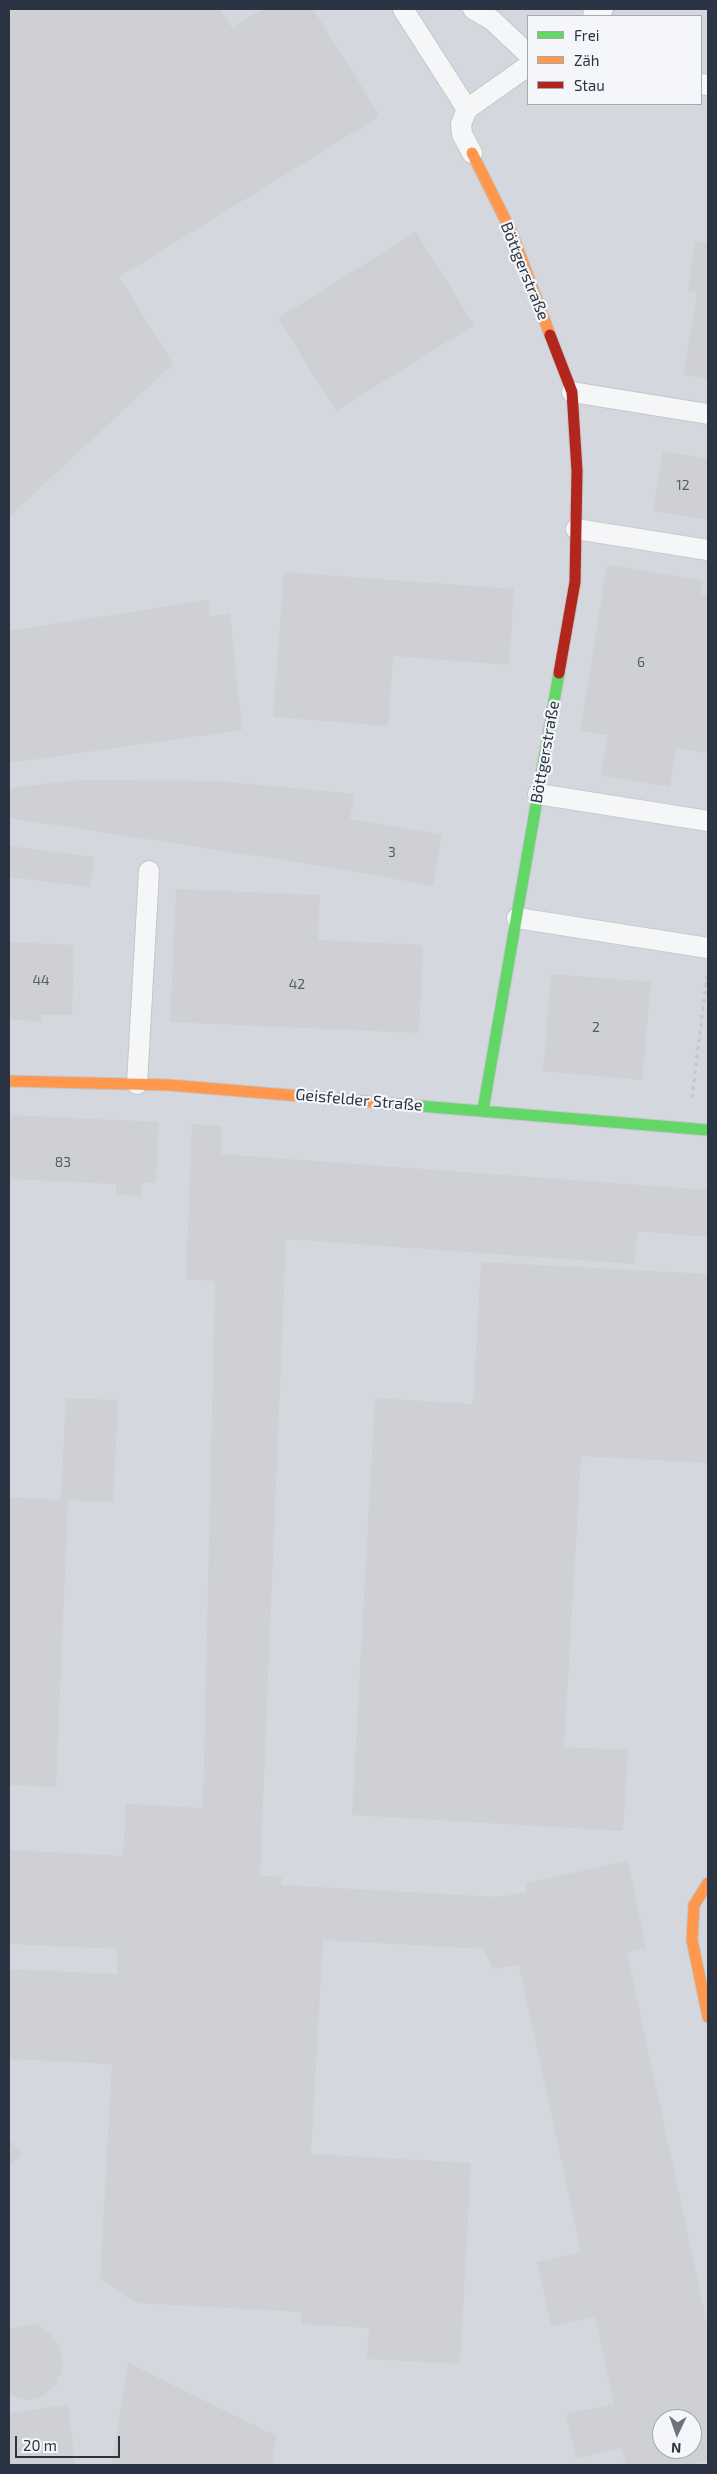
<!DOCTYPE html>
<html>
<head>
<meta charset="utf-8">
<style>
  body { margin:0 }
  #map { position:relative; width:717px; height:2474px; overflow:hidden; background:#e6e8ea; font-family:"Exo 2",sans-serif }
  canvas { display:block }
  .frame { position:absolute; inset:0; border:10px solid #2b3445; pointer-events:none }
  .legend { position:absolute; left:527px; top:15px; width:175px; height:90px; box-sizing:border-box; background:#f4f6f9; border:1px solid #a4a8b1; margin:0; padding:6px 9px; list-style:none; font-size:15px; color:#2b3445 }
  .legend li { display:flex; align-items:center; gap:10px; height:25px }
  .legend b { width:25px; border:1px solid #a4a8b1 }
  .north { position:absolute; left:652px; top:2409px; width:50px; height:50px; box-sizing:border-box; background:#f4f6f9; border:1px solid #a4a8b1; border-radius:50%; rotate:183deg; font-size:14px; font-weight:700; line-height:20px; text-align:center; color:#2b3445 }
  .north::after { content:''; display:block; margin:auto; width:18px; height:22px; background:#6c737f; clip-path:polygon(50% 0,100% 100%,50% 72%,0 100%) }
  .scale { position:absolute; left:15px; top:2436px; width:105px; height:22px; box-sizing:border-box; border:2px solid #2b3445; border-top:0; padding-left:6px; font-size:15px; line-height:18px; white-space:nowrap; color:#2b3445; -webkit-text-stroke:4px #f4f6f9; paint-order:stroke }
</style>
</head>
<body>
<div id="map">
<canvas width="717" height="2474"></canvas>
<div class="frame"></div>
<ul class="legend">
<li><b style="height:6px;background:#63d668"></b>Frei</li>
<li><b style="height:6px;background:#ff974d"></b>Zäh</li>
<li><b style="height:6px;background:#b3261e"></b>Stau</li>
</ul>
<div class="north">N</div>
<div class="scale">20 m</div>
</div>
<script>
const ctx = document.querySelector('canvas').getContext('2d');
ctx.lineJoin = 'round';
function fillPath(path, color) { ctx.fillStyle = color; ctx.fill(path, 'evenodd'); }
function strokePath(path, color, width, dash) { ctx.strokeStyle = color; ctx.lineWidth = width; ctx.lineCap = dash ? 'butt' : 'round'; ctx.setLineDash(dash || []); ctx.stroke(path); }
function drawText(font, color, halo, rows, align = 'center') {
  ctx.font = font + ' "Exo 2",sans-serif'; ctx.lineWidth = 4.5; ctx.setLineDash([]); ctx.textBaseline = 'middle'; ctx.strokeStyle = halo; ctx.fillStyle = color; for (const [text, x, y, turn = 0] of rows) {
    ctx.save(); ctx.translate(x, y); ctx.rotate((+turn || 0) * Math.PI / 180); ctx.textAlign = isNaN(turn) ? turn : align; if (halo) ctx.strokeText(text, 0, 0); ctx.fillText(text, 0, 0); ctx.restore();
  }
}
const built = new Path2D(`
  M9,9H708V2465H9ZM528,16H701V104H528ZM662,2419H692V2449H662Z`);
const building = new Path2D(`
  M9,9H220L232,28L263,9H313L380,116L119,277L173,364L10,516Z
  M416,232L474,325L336,411L278,318Z
  M695,241L708,243V379L683,375L697,293L688,291Z
  M663,451L708,459V520L653,511Z
  M607,565L703,581L701,594L708,595V753L676,748L670,787L601,776L608,735L580,731Z
  M284,572L514,589L509,665L393,656L388,726L273,717Z
  M208,600L210,616L230,613L242,730L9,763V631Z
  M80,780L218,781L355,794L350,819L442,835L433,886L341,869L9,818V788Z
  M9,846L94,857L90,887L9,877Z
  M176,889L320,895L318,940L423,945L419,1033L170,1022Z
  M9,942L74,945L72,1015H41V1021L9,1020Z
  M551,974L651,982L642,1080L543,1071Z
  M10,1115L159,1122L156,1183L142,1182L141,1196L116,1194V1184L9,1179Z
  M192,1124L222,1126L221,1154L708,1190V1237L637,1231L635,1264L286,1239L260,1875L282,1877L281,1885L498,1897L527,1892L525,1883L628,1861L646,1948L627,1952L708,2329V2461L690,2465H626L622,2448L576,2458L566,2414L614,2404L595,2317L551,2326L537,2262L581,2252L519,1965L493,1969L484,1949L323,1940L311,2154L471,2163L460,2364L367,2359L369,2328L301,2324L302,2312L137,2303L100,2279L112,2064L9,2059V1969L117,1974L118,1949L9,1944V1850L123,1856L126,1804L203,1808L215,1281L186,1279ZM662,2419H692V2449H662Z
  M481,1262L708,1274V1463L581,1456L564,1747L628,1750L623,1831L352,1815L375,1398L473,1404Z
  M66,1398L118,1400L113,1502L68,1500L56,1787L9,1785V1497L61,1500Z
  M9,2139L22,2155L9,2166Z
  M36,2324L47,2331L60,2346L63,2366L56,2385L43,2396L28,2400L12,2396L9,2395V2329Z
  M128,2363L276,2436L272,2465H112Z
  M68,2405L75,2465H9V2413Z`);
const path = new Path2D(`
  M692,1098L707,975`);
const lane = new Path2D(`
  M403,9L467,109
  M473,9L492,20L528,54
  M593,16L603,9
  M701,84L708,85
  M472,153L462,134L461,124L467,109L528,66
  M572,392L708,414
  M576,529L708,550
  M538,794L708,821
  M517,918L708,948
  M137,1084L149,871`);
const fast = new Path2D(`
  M384,1103L708,1130
  M483,1110L559,673`);
const slow = new Path2D(`
  M472,153L511,231L550,335
  M9,1081L169,1085L384,1103
  M708,1883L694,1905L692,1940L708,2017`);
const jam = new Path2D(`
  M550,335L572,392L577,471L575,582L559,673`);
const numberNames = [
  ["12",683,485],
  ["6",641,662],
  ["3",392,852],
  ["44",41,980],
  ["42",297,984],
  ["2",596,1027],
  ["83",63,1162]
];
const streetNames = [
  ["Böttgerstraße",525,271,68],
  ["Böttgerstraße",545,752,-80],
  ["Geisfelder Straße",359,1100,5]
];
fillPath(built, '#d4d7dd');
fillPath(building, '#ced0d3');
strokePath(lane, '#c4c6c8', 22);
strokePath(fast, '#c4c6c8', 13);
strokePath(slow, '#c4c6c8', 13);
strokePath(jam, '#c4c6c8', 13);
strokePath(path, '#c5c6ca', 3, [4, 4]);
strokePath(lane, '#f5f6f7', 20);
strokePath(fast, '#63d668', 11);
strokePath(slow, '#ff974d', 11);
strokePath(jam, '#b3261e', 11);
drawText('14px', '#545c69', null, numberNames);
drawText('16px', '#2b3445', '#f4f6f9', streetNames);
</script>
</body>
</html>
